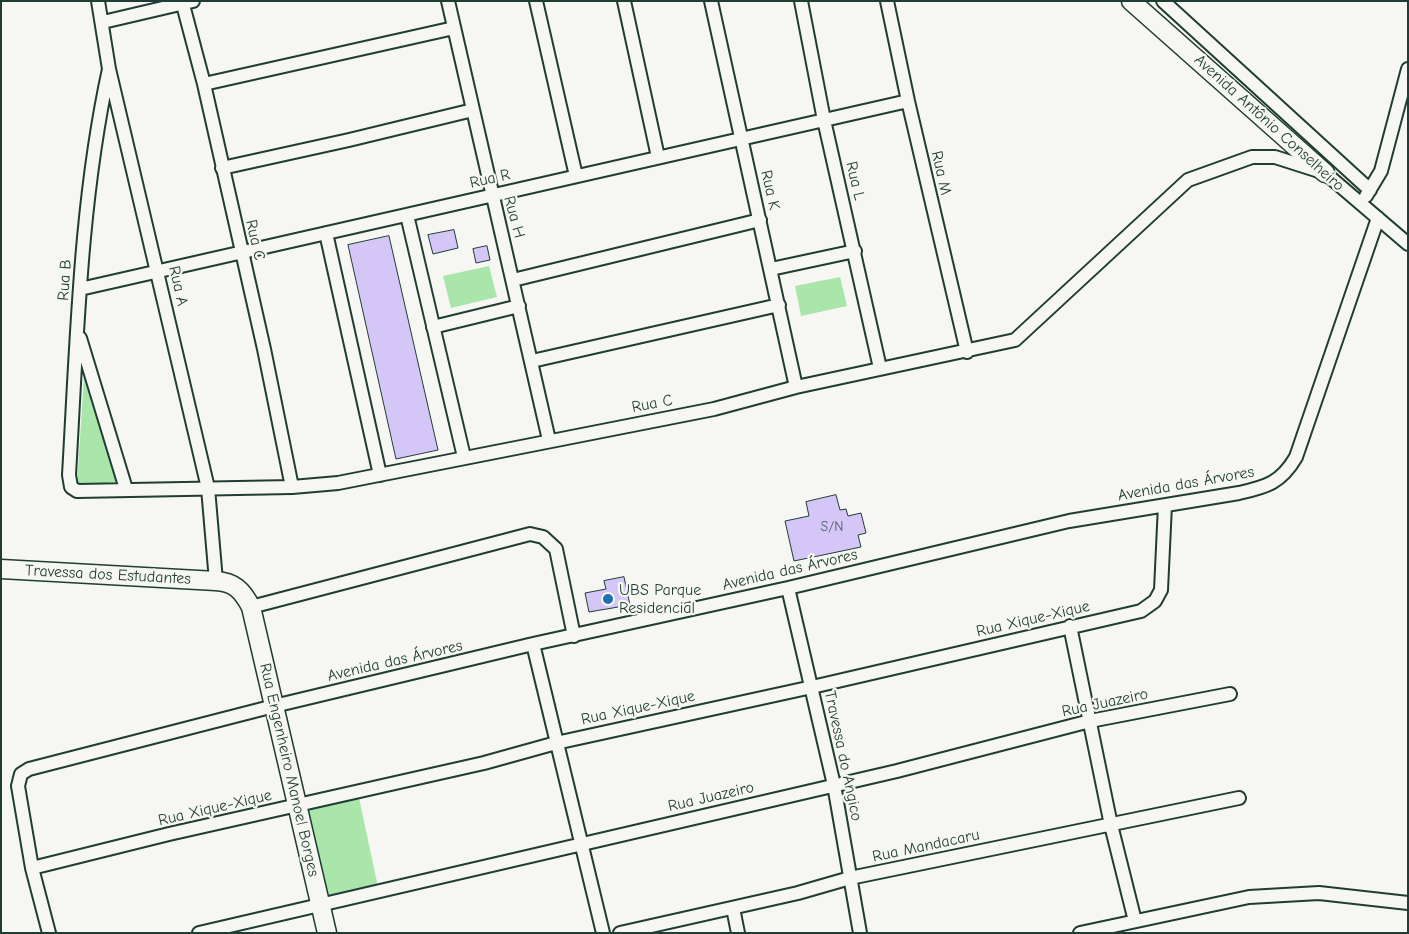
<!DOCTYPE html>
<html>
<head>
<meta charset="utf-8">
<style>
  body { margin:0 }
  #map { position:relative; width:1409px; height:934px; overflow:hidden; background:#f6f6f2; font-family:"Comic Neue",sans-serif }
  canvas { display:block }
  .frame { position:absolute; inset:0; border:2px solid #1f3d34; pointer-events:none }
</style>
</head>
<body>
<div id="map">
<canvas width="1409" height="934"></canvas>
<div class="frame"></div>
</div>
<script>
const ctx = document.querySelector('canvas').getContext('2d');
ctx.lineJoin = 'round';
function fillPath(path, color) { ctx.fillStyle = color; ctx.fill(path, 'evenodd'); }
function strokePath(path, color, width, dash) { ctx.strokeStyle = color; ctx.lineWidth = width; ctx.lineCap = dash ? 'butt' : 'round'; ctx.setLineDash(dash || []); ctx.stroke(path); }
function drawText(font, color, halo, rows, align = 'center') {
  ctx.font = font + ' "Comic Neue",sans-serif'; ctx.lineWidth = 4.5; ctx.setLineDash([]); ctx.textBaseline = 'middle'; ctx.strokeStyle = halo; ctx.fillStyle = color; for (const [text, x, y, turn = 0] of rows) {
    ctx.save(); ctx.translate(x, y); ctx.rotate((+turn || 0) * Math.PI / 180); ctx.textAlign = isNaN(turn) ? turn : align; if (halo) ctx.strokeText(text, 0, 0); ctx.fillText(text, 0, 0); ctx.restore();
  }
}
const green = new Path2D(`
  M489,266L497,297L451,308L443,276Z
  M840,277L847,306L801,316L795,286Z
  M85,360L117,484L77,486Z
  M359,798L378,887L324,898L305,809Z`);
const building = new Path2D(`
  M454,230L458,248L433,254L428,235Z
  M389,236L438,450L396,459L348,245Z
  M487,246L490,260L476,263L473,249Z
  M836,495L840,510L846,509L848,516L861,513L866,533L858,535L861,547L794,561L785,521L809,516L806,502Z
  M624,577L630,605L589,612L585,593L606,589L604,581Z`);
const street = new Path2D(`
  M98,1L109,69L208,488L216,581
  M182,1L204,84L264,349L292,487
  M448,1L549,440
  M536,1L576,176
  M624,1L658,157
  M711,1L796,387
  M801,1L824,120L880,368
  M887,1L908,101L967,352
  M1163,1L1370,190
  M103,22L193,1
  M109,69C80,202 77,339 69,475L71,487L77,491L292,487L338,483L714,409L796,387L1015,340L1188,180L1252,157H1275L1325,173L1408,244
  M204,84L454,28
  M222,168L349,140L473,110
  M1366,196L1381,171L1408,69
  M407,215L464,457
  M326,233L380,475
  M771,269L855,251
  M513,280L760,220
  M80,289L908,101
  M433,327L519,306
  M80,338L126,489
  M532,361L779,305
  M788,588L834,785L860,933
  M251,607L530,534L543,537L556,549L574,636
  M1070,626L1111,825L1135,921
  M533,644L603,933
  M32,868L169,834L484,763L556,743L812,687L1141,611L1155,601L1161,590L1165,505
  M733,908L738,933
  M49,933L32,868L18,786L21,774L29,769L274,706L533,644L788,588L1069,521L1239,493C1266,487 1281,483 1296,457L1378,218
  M199,933L897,771L1090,721L1230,694
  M620,933L798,893L850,878L1239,798
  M1080,933L1249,897L1319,893L1408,903`);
const secondary = new Path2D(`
  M1131,1L1325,173
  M1,569L216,581C234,582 242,590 251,607L327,933`);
const markers = [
  [608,599,6,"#1f6fb2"]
];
const numberNames = [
  ["S/N",832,527]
];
const streetNames = [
  ["Avenida Antônio Conselheiro",1269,123,42],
  ["Rua M",941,173,77],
  ["Rua R",490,179,-13],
  ["Rua L",855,181,77],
  ["Rua K",770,190,77],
  ["Rua H",514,217,75],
  ["Rua C",255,240,77],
  ["Rua B",65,280,-86],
  ["Rua A",178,286,77],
  ["Rua C",652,404,-11],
  ["Avenida das Árvores",1186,484,-10],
  ["Avenida das Árvores",790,570,-13],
  ["Travessa dos Estudantes",108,575,3],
  ["Rua Xique-Xique",1033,619,-13],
  ["Avenida das Árvores",395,661,-13],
  ["Rua Juazeiro",1105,703,-12],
  ["Rua Xique-Xique",638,708,-12],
  ["Travessa do Angico",843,756,78],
  ["Rua Engenheiro Manoel Borges",289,770,77],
  ["Rua Juazeiro",711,797,-13],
  ["Rua Xique-Xique",215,808,-13],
  ["Rua Mandacaru",926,846,-12]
];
const poiNames = [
  ["UBS Parque",619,590],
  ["Residencial",619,608]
];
fillPath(green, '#aae5aa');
fillPath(building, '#d5c6f8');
strokePath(building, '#1f3d34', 1);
strokePath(street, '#1f3d34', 16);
strokePath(secondary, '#1f3d34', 21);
strokePath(street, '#f6f6f2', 12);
strokePath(secondary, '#f6f6f2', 18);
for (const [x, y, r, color] of markers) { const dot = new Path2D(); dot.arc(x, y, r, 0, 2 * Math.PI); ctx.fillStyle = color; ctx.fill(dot); strokePath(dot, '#f6f6f2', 2); }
drawText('14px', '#4c5f65', null, numberNames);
drawText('16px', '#1f3d34', '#f6f6f2', streetNames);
drawText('16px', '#1f3d34', '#f6f6f2', poiNames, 'left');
</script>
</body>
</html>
